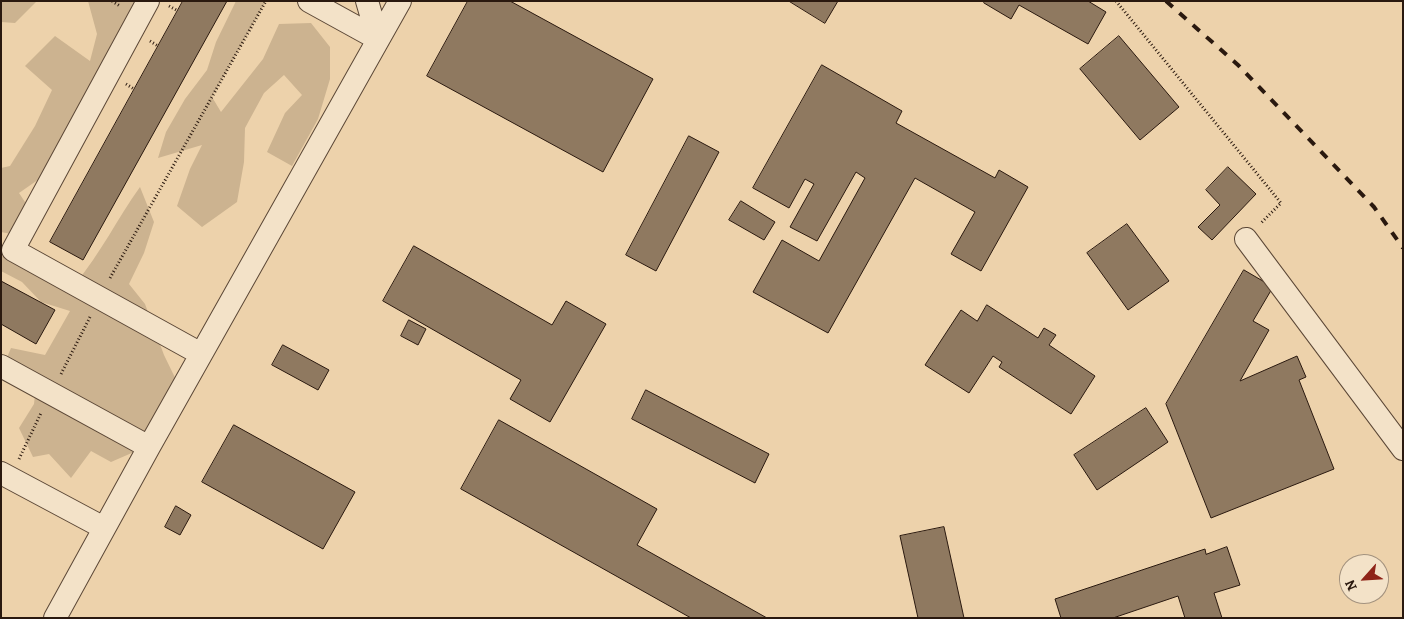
<!DOCTYPE html>
<html>
<head>
<meta charset="utf-8">
<style>
  body { margin:0 }
  #map { position:relative; width:1404px; height:619px; overflow:hidden; background:#edd2ab; font-family:Alegreya,serif }
  canvas { display:block }
  .frame { position:absolute; inset:0; border:2px solid #2a190f; pointer-events:none }
  .north { position:absolute; left:1339px; top:554px; width:50px; height:50px; box-sizing:border-box; background:#f3e2c8; border:1px solid #a3927e; border-radius:50%; rotate:244deg; font-size:14px; font-weight:700; line-height:20px; text-align:center; color:#2a190f }
  .north::after { content:''; display:block; margin:auto; width:18px; height:22px; background:#8f2418; clip-path:polygon(50% 0,100% 100%,50% 72%,0 100%) }
</style>
</head>
<body>
<div id="map">
<canvas width="1404" height="619"></canvas>
<div class="frame"></div>
<div class="north">N</div>
</div>
<script>
const ctx = document.querySelector('canvas').getContext('2d');
ctx.lineJoin = 'round';
function fillPath(path, color) { ctx.fillStyle = color; ctx.fill(path, 'evenodd'); }
function strokePath(path, color, width, dash) { ctx.strokeStyle = color; ctx.lineWidth = width; ctx.lineCap = dash ? 'butt' : 'round'; ctx.setLineDash(dash || []); ctx.stroke(path); }
const green = new Path2D(`
  M1,1H37L15,23L1,22Z
  M88,1H144L42,177L19,193L29,208L11,234L1,232V168L10,166L35,126L52,90L25,66L55,36L90,61L97,34Z
  M236,1H266L212,97L221,112L263,59L279,24L311,23L330,47V79L318,119L292,166L267,152L285,113L302,95L284,75L264,93L245,128L244,162L237,202L202,227L177,206L190,169L202,145L158,158L166,132L185,99L207,70L216,42Z
  M140,187L154,222L144,253L129,284L145,304L164,355L181,390L152,419L134,452L111,462L91,451L71,478L49,454L33,457L19,428L34,404L36,385L3,367L11,348L45,355L70,311L41,302L22,282L1,271V246L37,253L75,284C101,253 117,219 140,187Z`);
const building = new Path2D(`
  M183,1H227L83,260L50,242Z
  M468,1H510L653,79L603,172L427,76Z
  M789,1H838L825,23Z
  M985,1H1088L1106,12L1088,44L1019,5L1011,19L984,3Z
  M1119,36L1179,107L1140,140L1080,69Z
  M822,65L902,111L896,123L995,178L999,170L1028,187L981,271L951,254L975,212L915,178L828,333L753,292L782,240L819,261L865,178L856,172L817,241L790,227L814,184L805,179L789,208L753,188Z
  M689,136L719,152L656,271L626,255Z
  M1228,167L1256,194L1212,240L1198,227L1220,205L1206,190Z
  M741,201L775,222L764,240L729,220Z
  M1127,224L1169,281L1128,310L1087,253Z
  M414,246L552,325L566,301L606,324L550,422L510,399L521,380L383,301Z
  M1244,270L1273,287L1253,321L1269,330L1240,381L1297,356L1306,377L1299,380L1334,469L1211,518L1166,404Z
  M1,281L55,310L36,344L1,324Z
  M987,305L1038,338L1044,328L1056,335L1049,345L1095,376L1071,414L999,367L1002,362L993,356L969,393L925,365L961,310L977,321Z
  M409,320L426,329L418,345L401,336Z
  M283,345L329,370L318,390L272,365Z
  M646,390L769,454L755,483L632,419Z
  M1146,408L1168,442L1097,490L1074,455Z
  M499,420L657,509L637,545L767,618H691L461,489Z
  M234,425L355,492L323,549L202,482Z
  M176,506L191,515L180,535L165,527Z
  M944,527L964,618H918L900,536Z
  M1227,547L1240,585L1214,593L1222,618H1185L1178,596L1113,618H1061L1055,599L1205,549L1206,554Z`);
const path = new Path2D(`
  M112,1L120,6
  M1116,1L1281,203L1260,224
  M169,6L178,11
  M150,41L158,46
  M126,84L134,89
  M110,278L266,1
  M61,374L90,317
  M19,459L41,413`);
const minor = new Path2D(`
  M148,1L13,250L201,354
  M309,1L378,39
  M367,1L378,39
  M1246,239L1403,449
  M1,366L149,447
  M1,473L104,528
  M55,618L149,447L400,1`);
const rail = new Path2D(`
  M1166,1L1238,65L1374,207L1403,248`);
fillPath(green, '#ccb390');
fillPath(building, '#8f7960');
strokePath(building, '#2a190f', 1);
strokePath(minor, '#5b4736', 24);
strokePath(path, '#2a190f', 3, [1, 2.5]);
strokePath(minor, '#f3e2c8', 22);
strokePath(rail, '#2a190f', 4, [9, 9]);
</script>
</body>
</html>
